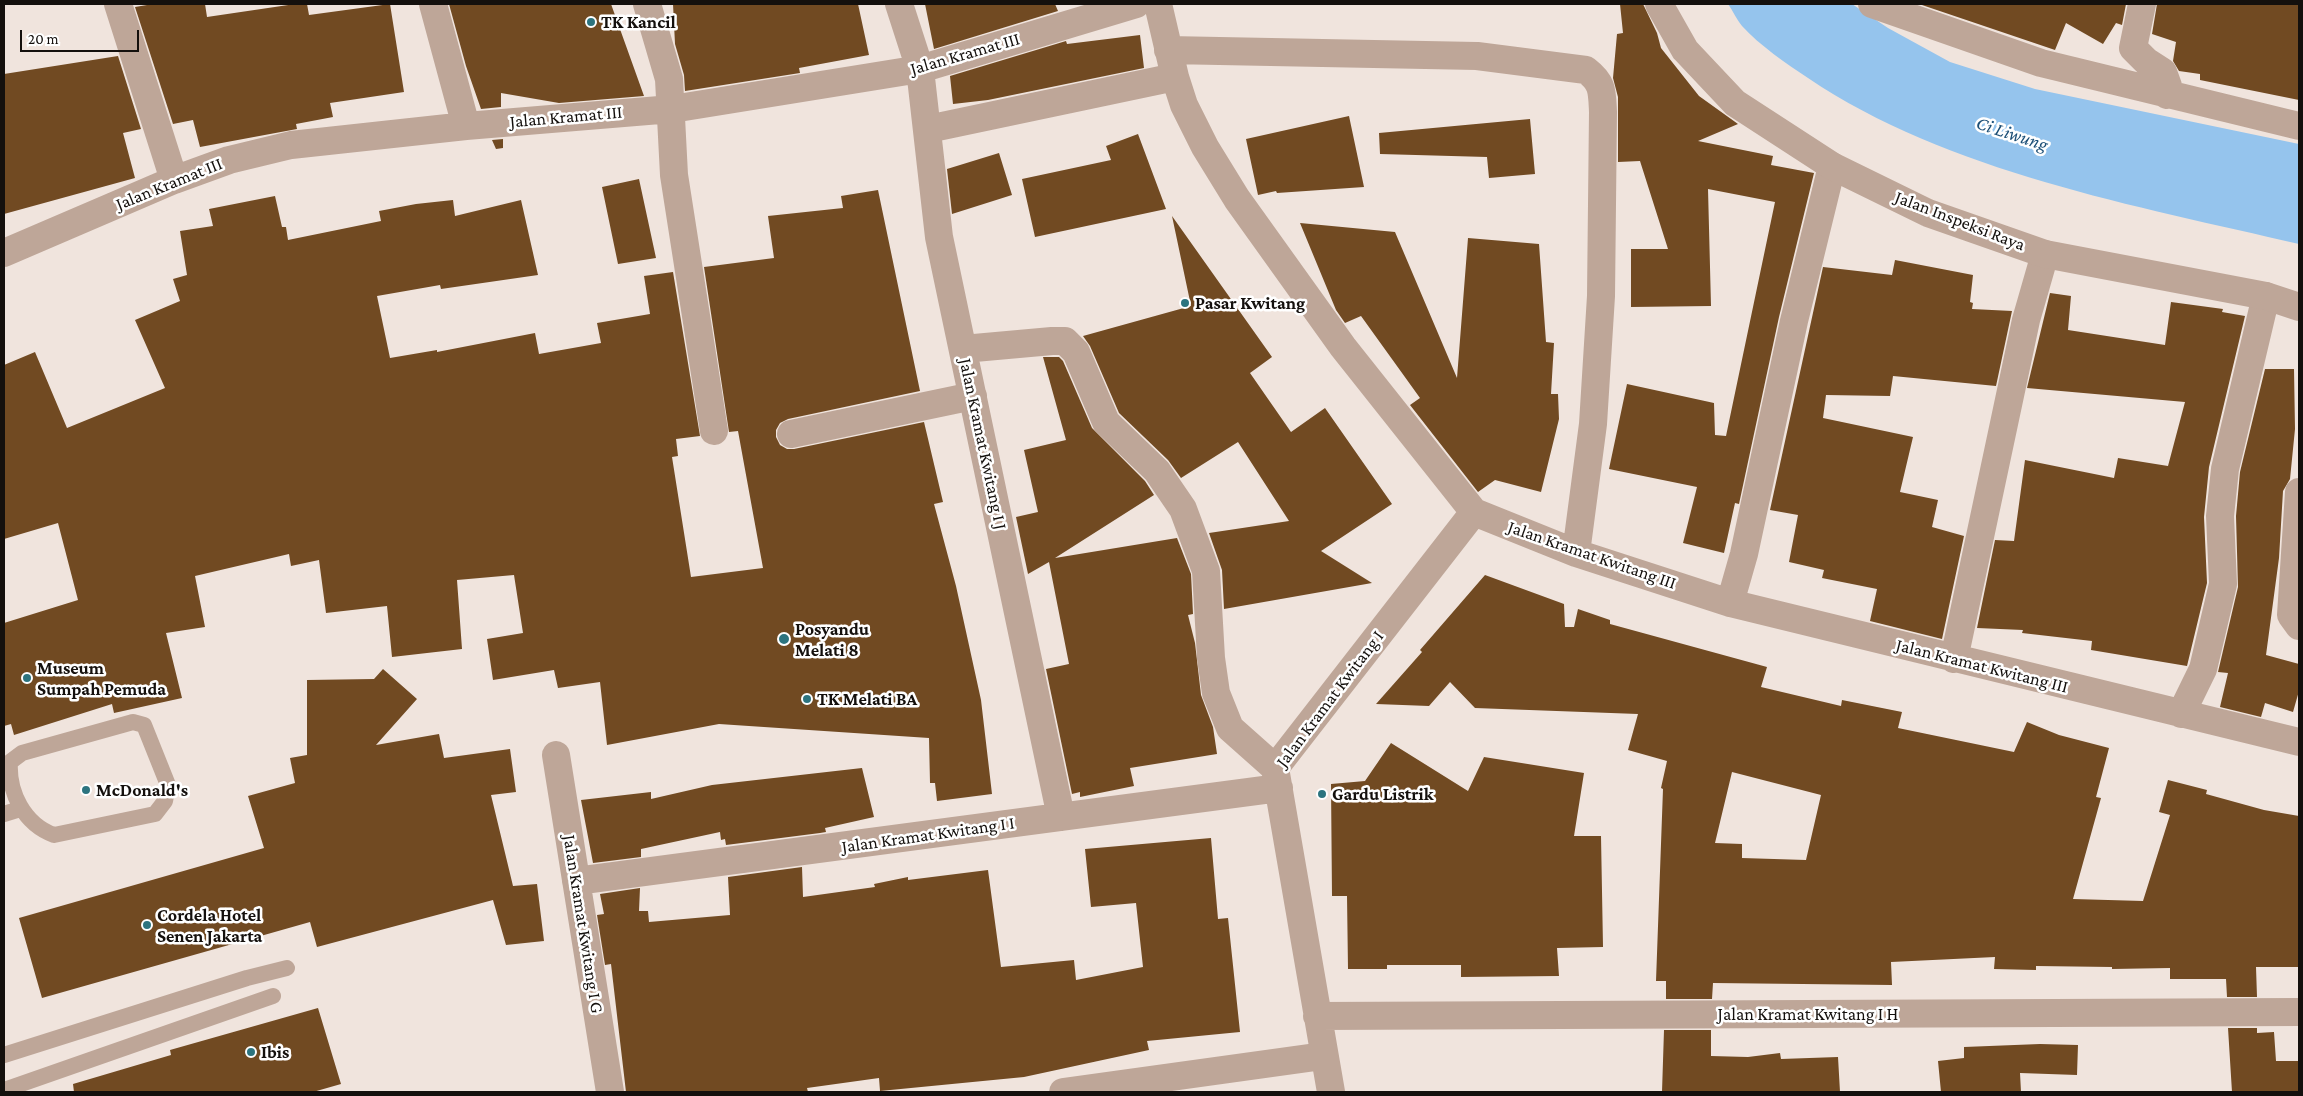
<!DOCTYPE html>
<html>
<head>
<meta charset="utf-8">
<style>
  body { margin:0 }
  #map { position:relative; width:2303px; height:1096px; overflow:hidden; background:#f0e4dd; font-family:"Crimson Pro",serif }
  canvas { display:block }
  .frame { position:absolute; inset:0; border:5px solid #14100d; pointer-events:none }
  .scale { position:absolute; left:20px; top:30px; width:119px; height:22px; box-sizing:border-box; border:2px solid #14100d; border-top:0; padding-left:6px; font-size:15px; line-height:18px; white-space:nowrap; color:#14100d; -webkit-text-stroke:4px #fff; paint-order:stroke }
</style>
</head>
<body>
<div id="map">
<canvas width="2303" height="1096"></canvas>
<div class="frame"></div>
<div class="scale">20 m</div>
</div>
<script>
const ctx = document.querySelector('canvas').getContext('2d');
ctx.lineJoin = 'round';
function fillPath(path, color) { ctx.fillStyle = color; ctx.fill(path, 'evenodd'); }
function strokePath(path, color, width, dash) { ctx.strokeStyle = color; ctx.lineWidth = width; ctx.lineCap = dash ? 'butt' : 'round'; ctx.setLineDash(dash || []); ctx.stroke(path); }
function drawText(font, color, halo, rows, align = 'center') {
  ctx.font = font + ' "Crimson Pro",serif'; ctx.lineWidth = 5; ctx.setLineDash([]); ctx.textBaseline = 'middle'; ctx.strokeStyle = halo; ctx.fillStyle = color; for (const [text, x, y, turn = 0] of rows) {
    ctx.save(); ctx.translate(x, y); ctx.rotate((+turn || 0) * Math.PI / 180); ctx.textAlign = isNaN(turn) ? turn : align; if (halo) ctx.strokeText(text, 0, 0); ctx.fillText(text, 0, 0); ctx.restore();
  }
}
const water = new Path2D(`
  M1728,4H1852L1888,28L1950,62L2035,89L2299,144V244C2137,206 1947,172 1808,78C1787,64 1759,45 1742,26C1737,20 1733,11 1728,4Z`);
const building = new Path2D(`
  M153,4H205L207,17L295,4H307L309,15L390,4L404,92L330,103L333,117L296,124L297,129L200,147L193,120L173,124L135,7Z
  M449,4H611L644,96L559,103L501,93V107L481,109L466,66Z
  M673,4H858L869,55L799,68L800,73L685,91L684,75L675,44Z
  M925,4H1055L1058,11L934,49Z
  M1620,4H1643L1657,33L1661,48L1699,96L1738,124L1698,141L1773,156L1771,165L1814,173L1779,317L1739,504L1735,503L1724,553L1683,543L1697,487L1609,469L1627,384L1714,403L1715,435L1726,436L1775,202L1708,189L1711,306L1631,307V249H1668L1640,161L1618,162V97L1613,78L1617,34L1623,33Z
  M1919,4H2126L2122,25L2116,23L2103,44L2066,23L2055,50Z
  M2157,4H2299V100L2200,80V74L2179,71L2173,61L2176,42L2152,34Z
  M1140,35L1144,68L988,100L953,104L950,76L1066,41L1067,44Z
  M118,56L141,129L123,133L135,178L4,214V74Z
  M1349,116L1364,187L1277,193L1276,191L1258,195L1246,139Z
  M1530,119L1535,174L1489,178L1487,157L1380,154L1379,133Z
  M1138,134L1166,209L1035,237L1022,179L1111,160L1106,146Z
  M503,139V148L496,149L492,140Z
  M999,153L1012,195L952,214L947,169Z
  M639,179L656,258L618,264L602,187Z
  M878,190L920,391L788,419L780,423L776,430V437L780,445L787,449H794L924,422L943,502L934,504L956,586L981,700L992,794L937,801L935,783H930L929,738L719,724L607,745L600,682L558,688L554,670L493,680L487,639L523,633L514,575L457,580L462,649L392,657L387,606L326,613L319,560L291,566L289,554L195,576L205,627L166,633L182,698L114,713L112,704L14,735L11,724L4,726V623L78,600L58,523L4,539V365L35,352L67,428L165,388L135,320L180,301L173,279L187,275L180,231L213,226L209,209L275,196L282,227H286L288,240L381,221L379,211L416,204L453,200L455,216L521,200L538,275L441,289L440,285L377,296L390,358L437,350V352L535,333L539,354L601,343L597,323L650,314L644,276L673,272L700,436L676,439L678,456L672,457L691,577L763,568L738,431L729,432L704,267L774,258L768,216L843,208L841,196Z
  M1172,216L1272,357L1250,373L1291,432L1325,408L1392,504L1321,551L1372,583L1224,609L1222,570L1209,533L1289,521L1238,442L1181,478L1168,460L1119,413L1090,346L1083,336L1191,306Z
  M1300,223L1395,232L1457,378L1468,238L1539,244L1546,342L1554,343L1551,394H1558L1559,419L1541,492L1495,480L1478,492L1410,405L1420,398L1361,316L1345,323L1336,310Z
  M1895,260L1973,275L1970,302L1973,303L1972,309L2012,311L1996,386L1893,376L1890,396L1826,395L1823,418L1913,437L1900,492L1938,500L1932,527L1964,536L1942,639L1870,621L1877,589L1822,578L1824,570L1789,562L1798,515L1770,510L1823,267L1892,275Z
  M2050,293L2071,296L2068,330L2165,345L2171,302L2223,309L2222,312L2245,316L2209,467L2204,517L2207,583L2187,666L2091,650L2092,641L2022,633L2023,630L1977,628L1995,540L2014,541L2025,460L2114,478L2118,458L2168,466L2185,402L2027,388Z
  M1043,357H1059L1063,361L1092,428L1145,481L1154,495L1055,558L1177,538L1191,574L1193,614L1188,615L1195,643L1201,695L1213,727L1217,754L1130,768L1134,786L1080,797V792L1072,794L1046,669L1069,664L1049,562L1028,574L1016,517L1038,512L1024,450L1066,440Z
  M2265,369H2294L2295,429L2290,479L2283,491L2279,558L2266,655L2299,664V691L2293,712L2265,703L2261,717L2220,707L2228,673L2218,672L2238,587L2236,516L2240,472Z
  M1485,575L1564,604L1565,627H1574L1578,609L1610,620V624L1767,667L1761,687L1841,706L1842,700L1902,712L1898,728L2014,752L2027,722L2059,735L2109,748L2096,797L2101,798L2073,899L2143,901L2170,815L2159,812L2168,780L2207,790L2206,794L2264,810L2299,816V967H2256L2257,997H2227L2226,979H2170V968L2112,969V967L2036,966V970L1994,969L1995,957L1891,962L1892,985L1713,983L1712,999H1666V981H1656L1663,789L1661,788L1667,761L1628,750L1638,714L1475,708L1450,682L1429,706L1376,704L1422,652L1420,650ZM1732,772L1821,795L1806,860L1742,858V844L1715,843Z
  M383,669L417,699L376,745L439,734L444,758L510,749L516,792L491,795L513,886L537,884L544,941L506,945L493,900L317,947L310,922L42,998L19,918L264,848L248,796L295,783L290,758L307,755V680L374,679Z
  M1391,743L1468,791L1484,757L1584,773L1574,836H1601L1603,947L1557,948L1559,976L1461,977V965H1387V969H1348L1347,896H1332L1331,784L1365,781Z
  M862,768L874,817L825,828L826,832L820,833L726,845L725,839L721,840L720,832L641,849V857L593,863L581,800L651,792V799L712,785Z
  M1211,838L1218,919L1228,918L1240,1032L1147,1041L1149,1050L1024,1077L880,1091L879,1078L807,1088L808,1092H626L611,964L605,965L597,915L604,914L600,894L640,888L639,911H648L649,922L730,915L728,877L802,867L803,897L875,887L874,884L908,877V880L988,870L1001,967L1074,960L1076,980L1143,967L1136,903L1091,907L1085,849Z
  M318,1008L341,1084L313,1092H74L73,1084L171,1055L170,1050Z
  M2228,1028H2257V1033L2274,1032L2276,1061H2299V1092H2232Z
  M1664,1030H1711V1056L1748,1057L1780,1053L1781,1059L1838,1057L1840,1092H1662Z
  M2040,1044L2078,1045L2077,1075L2020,1073L2021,1092H1941L1938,1061L1964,1058V1047Z`);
const service = new Path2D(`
  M133,722L144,725L168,785L165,801L155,814L54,835C24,824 8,792 10,762L22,753Z
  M4,814L20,809
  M4,1055L247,978L287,968
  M4,1090L273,996`);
const minor = new Path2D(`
  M118,4L174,180
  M433,4L466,126
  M647,4L669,79L674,175L714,431
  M899,4L920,69L939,237L1061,817
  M1158,4L1175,77L1184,105L1205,147L1237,199L1343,347L1474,512L1576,553L1730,603L2299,742
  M1872,4L2041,63L2299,126
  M2142,4L2133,48L2146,61L2163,72L2168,86L2167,95
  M1168,50L1477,56L1586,70C1603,83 1602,91 1603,112L1601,296L1593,424L1576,553
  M928,129L1175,77
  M4,253L174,180L229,160L291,145L466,126L672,109L920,69L1136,4
  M963,349L1052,341H1065L1076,352L1106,422L1157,471L1183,509L1206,571L1211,658L1216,693L1230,728L1275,768
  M791,434L973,396
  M2299,492L2291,615L2299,626
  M1730,603L1744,554L1794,321L1832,166
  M1954,659L2026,320L2045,254
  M2181,714L2203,669L2223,584L2220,516L2225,469L2266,296
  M556,755L610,1092
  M576,881L1279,788
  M1317,1016L2299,1012
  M1063,1092L1323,1056
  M1331,1092L1275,768L1474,512`);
const tertiary = new Path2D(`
  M1659,4L1685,50L1735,103L1832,166L1928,213L2045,254L2266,296L2299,307`);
const markers = [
  [591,22,5,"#2c747f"],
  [1185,303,5,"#2c747f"],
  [784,639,6,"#2c747f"],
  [27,678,5,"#2c747f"],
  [807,699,5,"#2c747f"],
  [86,790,5,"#2c747f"],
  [1322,794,5,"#2c747f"],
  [147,925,5,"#2c747f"],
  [251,1052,5,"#2c747f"]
];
const poiNames = [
  ["TK Kancil",601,22],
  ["Pasar Kwitang",1195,303],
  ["Posyandu",795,629],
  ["Melati 8",795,650],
  ["Museum",37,668],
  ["Sumpah Pemuda",37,689],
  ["TK Melati BA",817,699],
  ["McDonald's",96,790],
  ["Gardu Listrik",1332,794],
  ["Cordela Hotel",157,915],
  ["Senen Jakarta",157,936],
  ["Ibis",261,1052]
];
const streetNames = [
  ["Jalan Kramat III",965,54,-16],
  ["Jalan Kramat III",566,117,-5],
  ["Jalan Kramat III",169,184,-22],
  ["Jalan Inspeksi Raya",1960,221,21],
  ["Jalan Kramat Kwitang I J",983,444,78],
  ["Jalan Kramat Kwitang III",1592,555,19],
  ["Jalan Kramat Kwitang III",1982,666,14],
  ["Jalan Kramat Kwitang I",1330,699,-53],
  ["Jalan Kramat Kwitang I I",928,835,-8],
  ["Jalan Kramat Kwitang I G",583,924,81],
  ["Jalan Kramat Kwitang I H",1808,1014]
];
const waterNames = [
  ["Ci Liwung",2012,134,18]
];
fillPath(water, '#95c4ed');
fillPath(building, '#714a22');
strokePath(service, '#bea698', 16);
strokePath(minor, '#bea698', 28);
strokePath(tertiary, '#bea698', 28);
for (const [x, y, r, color] of markers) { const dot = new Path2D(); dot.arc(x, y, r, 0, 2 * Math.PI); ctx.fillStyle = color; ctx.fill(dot); strokePath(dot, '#fff', 2); }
drawText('bold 18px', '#14100d', '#fff', poiNames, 'left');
drawText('18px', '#14100d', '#fff', streetNames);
drawText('italic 19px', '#1b4e76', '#fff', waterNames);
</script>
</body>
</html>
